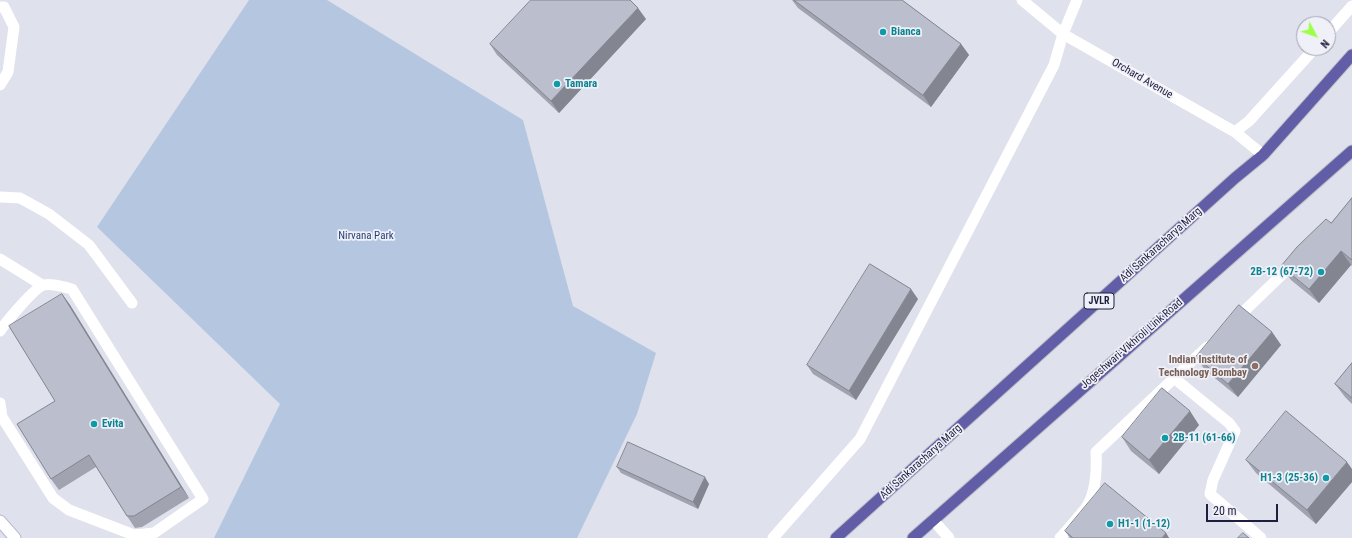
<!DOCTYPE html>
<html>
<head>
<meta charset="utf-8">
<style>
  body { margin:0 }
  #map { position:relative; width:1352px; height:538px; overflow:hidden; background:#dfe1ec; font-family:"Roboto Condensed",sans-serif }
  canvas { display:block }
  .north { position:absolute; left:1296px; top:16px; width:40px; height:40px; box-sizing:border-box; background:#f0f1f8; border:1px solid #9c9dae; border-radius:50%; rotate:131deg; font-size:11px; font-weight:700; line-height:16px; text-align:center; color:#1f1e3e }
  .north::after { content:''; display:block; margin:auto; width:14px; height:18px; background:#9cff4a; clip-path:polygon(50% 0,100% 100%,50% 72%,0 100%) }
  .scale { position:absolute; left:1206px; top:504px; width:72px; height:18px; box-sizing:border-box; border:2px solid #1f1e3e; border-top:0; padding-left:5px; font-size:12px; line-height:14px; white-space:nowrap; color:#1f1e3e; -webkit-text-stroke:3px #f0f1f8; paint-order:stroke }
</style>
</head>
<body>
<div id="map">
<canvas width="1352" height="538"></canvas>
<div class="north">N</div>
<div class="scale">20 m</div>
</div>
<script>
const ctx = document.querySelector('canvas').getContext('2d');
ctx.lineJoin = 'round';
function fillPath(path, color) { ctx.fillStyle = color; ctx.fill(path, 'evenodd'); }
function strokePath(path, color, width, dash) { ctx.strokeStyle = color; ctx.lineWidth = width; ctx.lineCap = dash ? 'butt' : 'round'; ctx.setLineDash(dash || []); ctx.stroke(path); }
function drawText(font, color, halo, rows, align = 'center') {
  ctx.font = font + ' "Roboto Condensed",sans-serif'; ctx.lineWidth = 3.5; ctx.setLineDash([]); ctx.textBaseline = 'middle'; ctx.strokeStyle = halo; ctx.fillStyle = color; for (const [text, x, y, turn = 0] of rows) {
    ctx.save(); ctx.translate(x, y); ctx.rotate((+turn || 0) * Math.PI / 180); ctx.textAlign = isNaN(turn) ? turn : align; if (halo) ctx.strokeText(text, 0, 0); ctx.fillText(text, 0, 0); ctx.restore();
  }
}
const green = new Path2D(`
  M249,0H327L523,120L573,306L656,353L637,414L577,538H214L280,404L97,227Z`);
const service = new Path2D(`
  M1235,320L1296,261
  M1174,378L1229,423L1235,431L1213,480L1210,494L1261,538
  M933,520L949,538
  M1060,538C1068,529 1077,519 1085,509C1096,494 1097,471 1096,452L1207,347`);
const minor = new Path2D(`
  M0,7H4L14,27L8,72L0,85
  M0,197L20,198L49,214L89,245L132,303
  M0,259L42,285
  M0,331C6,322 35,287 44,285C53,283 63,287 72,289L203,499L154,533L134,535L69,510L53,498L2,417L0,403
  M773,538L860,439L1054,65L1063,34L1077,0`);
const tertiary = new Path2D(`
  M1022,0L1063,34L1235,132L1263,155
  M1328,33L1352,6
  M1235,132L1249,121L1315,48`);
const secondary = new Path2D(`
  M0,521L15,538`);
const primary = new Path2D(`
  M836,538L1235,178L1263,155L1352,55
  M913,538L1352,151`);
const wall = new Path2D(`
  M792,0H902L961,44L969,55L931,107L798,8Z
  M646,19L559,113L497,55L490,44Z
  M1352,198V266L1351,265L1319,303L1291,280L1281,266L1331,223Z
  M62,294L70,305L189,498L142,527L135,528L127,516L96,467L59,490L51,479Z
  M918,299L856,400L813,374L807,365Z
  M1272,332L1281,345L1238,397L1205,370L1196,357Z
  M1352,363V404L1345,397L1335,384Z
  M1199,425L1159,474L1131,451L1122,437Z
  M1246,460L1352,469V482L1316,524L1256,473Z
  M617,467L709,484L698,509L621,473Z
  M1065,531L1166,533L1169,538H1070Z`);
const shadedWall = new Path2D(`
  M638,8L646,19L559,113L551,101Z
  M961,44L969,55L931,107L923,95Z
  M1341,251L1351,265L1319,303L1309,289Z
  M911,289L918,299L856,400L849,391Z
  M62,294L70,305L189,498L181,487Z
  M1272,332L1281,345L1238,397L1228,384Z
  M1190,411L1199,425L1159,474L1149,460Z
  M1347,462L1352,469V482L1316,524L1307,510Z
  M705,477L709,484L698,509L693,502Z
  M1166,533L1169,538H1162Z`);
const building = new Path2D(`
  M531,0H630L638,8L551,101L490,44Z
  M794,0H902L961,44L923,95Z
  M1352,198V260L1341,251L1309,289L1281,266L1297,247L1326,219L1331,223Z
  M870,264L911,289L849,391L807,365Z
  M62,294L181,487L134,516H127L89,455L51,479L17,424L55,401L9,326Z
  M1239,305L1272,332L1228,384L1196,357Z
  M1352,363V398L1335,384Z
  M1162,388L1190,411L1149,460L1122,437Z
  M1286,411L1347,462L1307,510L1246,460Z
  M628,442L705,477L693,502L617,467Z
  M1105,483L1166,533L1162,538H1073L1065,531Z
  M1243,533L1249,538H1238Z`);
const markers = [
  [883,32,4,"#0f9aa8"],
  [557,84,4,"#0f9aa8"],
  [1321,272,4,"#0f9aa8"],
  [1255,366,4,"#8d6e63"],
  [94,424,4,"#0f9aa8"],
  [1165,438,4,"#0f9aa8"],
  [1326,478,4,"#0f9aa8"],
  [1110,524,4,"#0f9aa8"]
];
const shields = [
  [1099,301,30]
];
const shieldNames = [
  ["JVLR",1099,301]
];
const cultureNames = [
  ["Bianca",891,32],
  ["Tamara",565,84],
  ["2B-12 (67-72)",1313,272,"right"],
  ["Evita",102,424],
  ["2B-11 (61-66)",1173,438],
  ["H1-3 (25-36)",1318,478,"right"],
  ["H1-1 (1-12)",1118,524]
];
const streetNames = [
  ["Orchard Avenue",1142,79,30],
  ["Adi Sankaracharya Marg",1161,245,-42],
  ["Jogeshwari-Vikhroli Link Road",1132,344,-41],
  ["Adi Sankaracharya Marg",921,462,-42]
];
const parkNames = [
  ["Nirvana Park",366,236]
];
const educationNames = [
  ["Indian Institute of",1247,360],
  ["Technology Bombay",1247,373]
];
fillPath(green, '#b5c7e0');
strokePath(secondary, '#b1b3cd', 13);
strokePath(primary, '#bcbcc5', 13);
strokePath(service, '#fff', 11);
strokePath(minor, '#fff', 11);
strokePath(tertiary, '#fff', 11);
strokePath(secondary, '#fff', 11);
strokePath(primary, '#615ea7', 11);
fillPath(wall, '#a1a3b0');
fillPath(shadedWall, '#838590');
fillPath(building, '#bbbecd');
strokePath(building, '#838590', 1);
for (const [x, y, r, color] of markers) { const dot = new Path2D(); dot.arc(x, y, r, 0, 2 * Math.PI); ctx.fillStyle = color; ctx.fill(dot); strokePath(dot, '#f0f1f8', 1.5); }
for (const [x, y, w] of shields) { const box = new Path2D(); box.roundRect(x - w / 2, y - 8, w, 16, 3); ctx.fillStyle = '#f0f1f8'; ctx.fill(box); strokePath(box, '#1f1e3e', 1); }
drawText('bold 10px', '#1f1e3e', null, shieldNames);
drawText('bold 11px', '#0d838f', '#f0f1f8', cultureNames, 'left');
drawText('11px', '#1f1e3e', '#f0f1f8', streetNames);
drawText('11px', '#243f79', '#f0f1f8', parkNames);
drawText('bold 11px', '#785e54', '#f0f1f8', educationNames, 'right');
</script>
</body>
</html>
